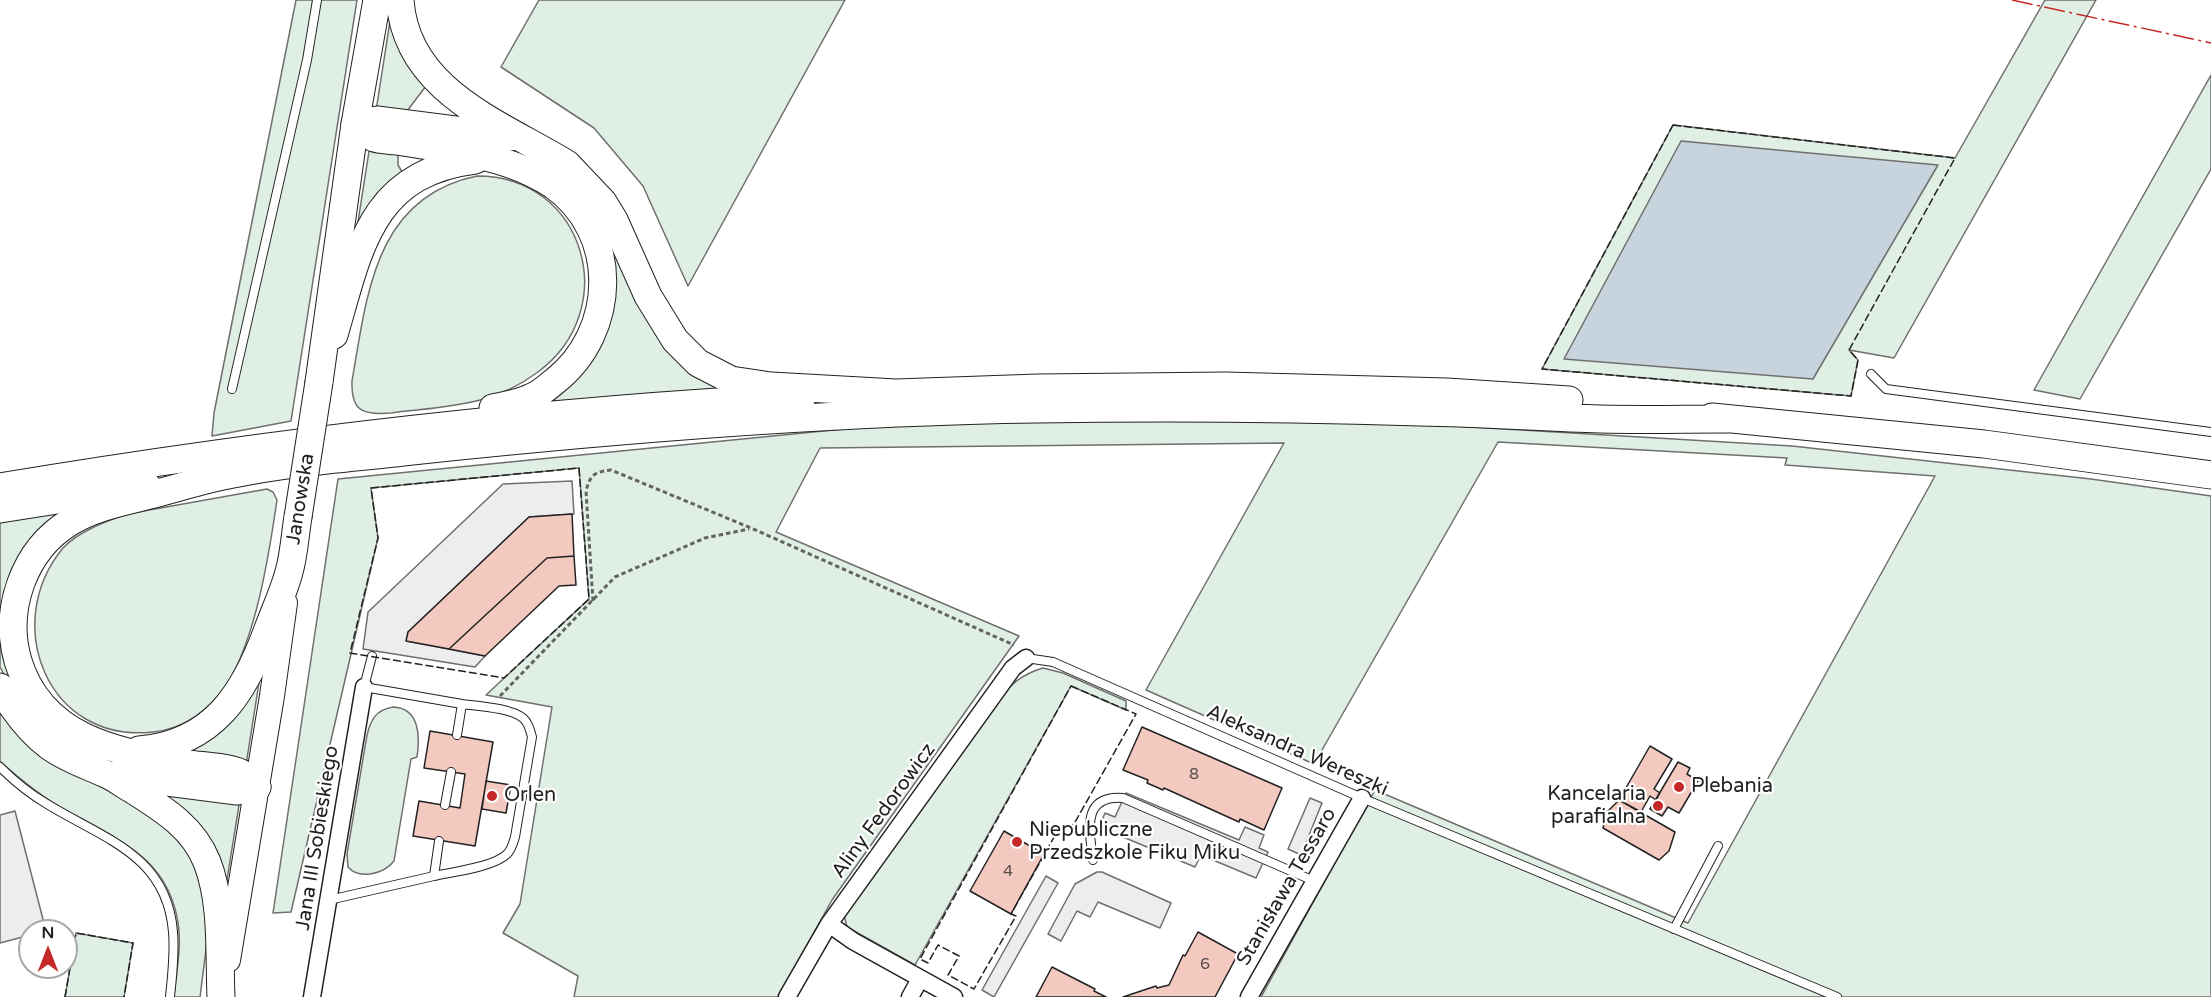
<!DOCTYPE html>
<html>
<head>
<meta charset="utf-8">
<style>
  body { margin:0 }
  #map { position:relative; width:2211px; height:997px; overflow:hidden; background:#fff; font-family:"Varela Round",sans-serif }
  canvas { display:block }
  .north { position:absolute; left:18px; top:919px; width:60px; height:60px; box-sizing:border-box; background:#fff; border:2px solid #a7a7a7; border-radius:50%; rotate:0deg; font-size:16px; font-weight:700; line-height:24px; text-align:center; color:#222 }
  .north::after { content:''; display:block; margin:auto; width:21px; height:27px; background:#c62828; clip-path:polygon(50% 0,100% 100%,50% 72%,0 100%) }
</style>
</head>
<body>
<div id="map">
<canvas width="2211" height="997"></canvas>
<div class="north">N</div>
</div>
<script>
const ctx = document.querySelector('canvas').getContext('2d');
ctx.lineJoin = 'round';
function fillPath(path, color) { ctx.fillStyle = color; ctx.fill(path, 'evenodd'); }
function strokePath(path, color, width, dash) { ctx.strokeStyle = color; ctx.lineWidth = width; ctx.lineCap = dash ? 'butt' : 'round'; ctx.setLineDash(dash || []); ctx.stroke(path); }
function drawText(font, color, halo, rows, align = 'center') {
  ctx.font = font + ' "Varela Round",sans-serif'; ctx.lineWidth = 4.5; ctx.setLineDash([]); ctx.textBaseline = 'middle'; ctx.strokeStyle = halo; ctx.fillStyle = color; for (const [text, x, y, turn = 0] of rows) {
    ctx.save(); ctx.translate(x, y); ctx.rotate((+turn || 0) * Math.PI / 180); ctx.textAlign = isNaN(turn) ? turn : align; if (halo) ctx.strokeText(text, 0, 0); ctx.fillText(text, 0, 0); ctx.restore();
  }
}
const green = new Path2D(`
  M296,0H357L291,421L212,436L214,413Z
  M539,0H845L688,286L643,186L594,128L501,67Z
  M2045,0H2096L1894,358L1849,350L1858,360L1851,396L1542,369L1673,125L1955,158Z
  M390,21L426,86L404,115L376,111Z
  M2211,75V169L2080,399L2034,390Z
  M423,133L535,153L554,165L574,181L604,219L620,253L642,309L666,346L685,365L708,381L734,392L536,409C552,398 567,389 579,375C635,306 618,206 537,165C502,148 461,144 423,139Z
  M370,145L398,150V165L404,175L357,228Z
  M477,176C585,176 623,309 538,372C491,407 447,406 391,413C363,415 351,412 352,381C367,296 374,197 477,176Z
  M1168,416L1420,424L1792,446L2091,479L2211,496V997H1261L1375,790L1688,923L1935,476L1785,465L1787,458L1498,442L1314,764L1146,690L1284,443L820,448L776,532L1019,636L832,900L778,997H574L578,976L503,933L520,904L552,707L486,695L589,599L579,468L371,488L378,538L291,912L273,913L338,479L884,425Z
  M267,489L273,492L277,500C269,555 256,638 227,684C211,709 184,729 153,732C48,744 0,624 63,548C79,531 105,522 127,514Z
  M77,505L42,532L13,673L129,760L101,763L13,691L0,667V518Z
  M1043,668L1063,673L1126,701V710L1071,686L915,965L847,927L844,915L993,705C1010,686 1019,675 1043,668Z
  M261,670L246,765L182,751Z
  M0,706L144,808L187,846L202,881L208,934L200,997H174C176,974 182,946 178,923C167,851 108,837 55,804C36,792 19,778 3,764L0,761Z
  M393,707C420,708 420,737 417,757L411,759L394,861C384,874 359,880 348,867L347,854L367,735C371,719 376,710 393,707Z
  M142,785L240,799L225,892Z
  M76,933L133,943L124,997H65Z`);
const parking = new Path2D(`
  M572,481L574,514L529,517L408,632L407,641L485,656L475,667L363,649L368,612L503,484Z
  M1126,793L1239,840L1245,827L1264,835L1259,848L1268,852L1256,878L1201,855L1195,867L1099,827L1105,813L1115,817Z
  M1310,798L1322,803L1301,855L1288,849Z
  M15,811L46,931H30V935L0,943V815Z
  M1097,872H1102L1171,903L1160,928L1098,902L1090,917L1077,911L1061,941L1048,934L1075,884Z
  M1046,876L1058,883L994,997L982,990Z`);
const water = new Path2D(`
  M1681,141L1938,165L1813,379L1564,359Z`);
const building = new Path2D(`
  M572,514L574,556L547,558L449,649L406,641L408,632L529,517Z
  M574,556L576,585L559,586L485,656L449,649L547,558Z
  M1142,727L1282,788L1264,830L1240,819L1239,822L1164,788L1163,790L1147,783L1148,780L1123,770Z
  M430,731L493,742L475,846L413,836L419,801L460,808L465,774L424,768Z
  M1650,746L1672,759L1654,789L1660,793L1656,800L1650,796L1641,812L1619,800Z
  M1678,762L1690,768L1687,774L1698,781L1679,813L1668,807L1662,816L1650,809Z
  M486,781L511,785L506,813L482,809Z
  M1619,800L1675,832L1669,851L1659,860L1603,828L1607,812Z
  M1004,831L1044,854L1011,914L970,891Z
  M1198,932L1238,954L1215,997H1123L1156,986L1157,988L1169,985L1183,955L1185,956Z
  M1052,967L1095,989L1094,991L1106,997H1036Z`);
const path = new Path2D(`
  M593,601L586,491C590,475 594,472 611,470L751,528L1014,645
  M500,696L615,577L705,538L749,529`);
const service = new Path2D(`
  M1871,374L1886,389L2211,432
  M232,389L307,60L317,0
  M372,656L364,687L462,704L457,735
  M1026,658L1053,662L1362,798L1837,997
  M0,767C14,781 30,794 47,804C104,839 167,855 173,932C175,954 172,976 170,997
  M445,805L451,772
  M1093,860C1090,833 1080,795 1123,798L1314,881
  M434,876C452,872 494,867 507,854C512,849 513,843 515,837L532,737C530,730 529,724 524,719C513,708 478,706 462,704
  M329,900L434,876L439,841
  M1674,929L1718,846`);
const minor = new Path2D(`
  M829,924L853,941L954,997
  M312,997L364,687
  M787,997L829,924L1013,668L1026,658
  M910,997L920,979
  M1249,997L1362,798`);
const secondary = new Path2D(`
  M228,960L272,696L285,603`);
const primary = new Path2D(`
  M355,124C361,129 367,135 374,138C380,140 389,140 396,141C416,144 435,147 455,151C488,156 524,166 553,185C621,233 617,332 555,381C548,387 540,394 532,397C520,403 506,405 493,408
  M334,335C359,250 370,173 475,160
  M0,487C265,443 533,411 802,397
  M0,509L147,486
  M0,687C13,709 28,730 49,746C67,759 86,765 106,774C115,778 124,785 133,790C163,809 193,827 207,862C223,903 219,953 221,997
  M113,775L237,791L257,787`);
const trunk = new Path2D(`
  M400,0C406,91 500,123 567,164L603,202L614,220L648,296L675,340L698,363L731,380L771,386L896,393L1038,388L1226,386L1447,392L1569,400
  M355,124L377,120L510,137
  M319,382L355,124L377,0
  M1712,417L1984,444L2211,475
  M139,750C214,744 245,692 268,629C275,610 284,591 289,572C294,555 295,535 298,517
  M257,787C251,783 247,776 241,773C229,767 203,766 189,764C118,752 42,740 18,661C3,609 24,550 70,522C94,507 124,502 150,495C178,488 205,479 233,474C291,462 352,458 412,451C619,429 829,412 1037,409C1165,407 1292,408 1420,412C1480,413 1540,417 1600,419C1643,420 1686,419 1728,419`);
const trunkBridge = new Path2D(`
  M298,517L319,382`);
const fence = new Path2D(`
  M1673,125L1955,158L1849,350L1858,360L1851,396L1542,369Z
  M579,468L589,599L504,678L350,653L378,538L371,488Z
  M1071,686L1136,714L1074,824L1058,830L1011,914L1016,916L974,989L948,975L959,956L938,945L928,963L920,959Z
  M65,997L76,933L133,943L124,997`);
const power = new Path2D(`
  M2012,0L2211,43`);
const markers = [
  [1679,787,6,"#c62828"],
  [492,796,6,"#c62828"],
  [1658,806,6,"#c62828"],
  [1017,842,6,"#c62828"]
];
const numberNames = [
  ["8",1194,775],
  ["4",1008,872],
  ["6",1205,965]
];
const streetNames = [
  ["Janowska",301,499,-81],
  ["Aleksandra Wereszki",1297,751,24],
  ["Aliny Fedorowicz",884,811,-54],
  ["Jana III Sobieskiego",318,838,-81],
  ["Stanisława Tessaro",1287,887,-60]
];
const poiNames = [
  ["Plebania",1691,787],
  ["Kancelaria",1646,795,"right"],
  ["parafialna",1646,818,"right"],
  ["Orlen",504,796],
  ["Niepubliczne",1029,831],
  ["Przedszkole Fiku Miku",1029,854]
];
fillPath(green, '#e0efe3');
strokePath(green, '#6f6f6f', 1.5);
fillPath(parking, '#ededed');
strokePath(parking, '#6f6f6f', 1.5);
fillPath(water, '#c7d3dd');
strokePath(water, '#6f6f6f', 1.5);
fillPath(building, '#f3c9c0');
strokePath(building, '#222', 1.5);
strokePath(service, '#222', 10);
strokePath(minor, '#222', 19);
strokePath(secondary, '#222', 26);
strokePath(primary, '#222', 29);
strokePath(trunk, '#222', 29);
strokePath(path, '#646464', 3, [4.5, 3]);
strokePath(service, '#fff', 8);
strokePath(minor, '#fff', 16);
strokePath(secondary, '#fff', 24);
strokePath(primary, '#fff', 27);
strokePath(trunk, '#fff', 27);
strokePath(trunkBridge, '#222', 29, []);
strokePath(trunkBridge, '#fff', 27);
strokePath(fence, '#222', 1.5, [8, 3]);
strokePath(power, '#c62828', 1.5, [21, 4.5, 3, 4.5]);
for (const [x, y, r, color] of markers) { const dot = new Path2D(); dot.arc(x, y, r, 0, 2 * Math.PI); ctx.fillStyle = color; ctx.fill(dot); strokePath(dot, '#fff', 2); }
drawText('16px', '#564c4a', null, numberNames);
drawText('20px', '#222', '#fff', streetNames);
drawText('20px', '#222', '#fff', poiNames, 'left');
</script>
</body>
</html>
